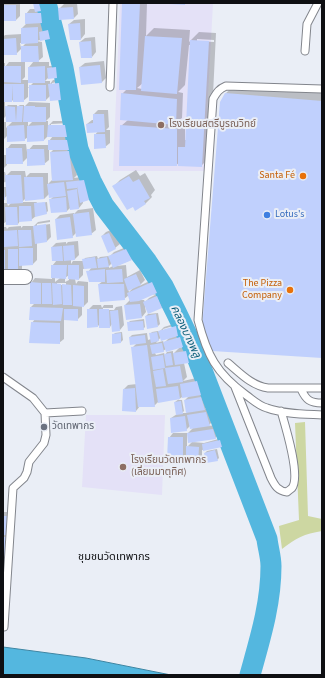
<!DOCTYPE html>
<html>
<head>
<meta charset="utf-8">
<style>
  body { margin:0 }
  #map { position:relative; width:325px; height:678px; overflow:hidden; background:#eaeef6; font-family:"Source Sans 3",sans-serif }
  canvas { display:block }
  .frame { position:absolute; inset:0; border:4px solid #0e0f12; pointer-events:none }
</style>
</head>
<body>
<div id="map">
<canvas width="325" height="678"></canvas>
<div class="frame"></div>
</div>
<script>
const ctx = document.querySelector('canvas').getContext('2d');
ctx.lineJoin = 'round';
function fillPath(path, color) { ctx.fillStyle = color; ctx.fill(path, 'evenodd'); }
function strokePath(path, color, width, dash) { ctx.strokeStyle = color; ctx.lineWidth = width; ctx.lineCap = dash ? 'butt' : 'round'; ctx.setLineDash(dash || []); ctx.stroke(path); }
function drawText(font, color, halo, rows, align = 'center') {
  ctx.font = font + ' "Source Sans 3","Noto Sans Thai",sans-serif'; ctx.lineWidth = 4; ctx.setLineDash([]); ctx.textBaseline = 'middle'; ctx.strokeStyle = halo; ctx.fillStyle = color; for (const [text, x, y, turn = 0] of rows) {
    ctx.save(); ctx.translate(x, y); ctx.rotate((+turn || 0) * Math.PI / 180); ctx.textAlign = isNaN(turn) ? turn : align; if (halo) ctx.strokeText(text, 0, 0); ctx.fillText(text, 0, 0); ctx.restore();
  }
}
const education = new Path2D(`
  M120,3H213L204,171H113Z
  M86,415H165L162,495L82,487Z`);
const green = new Path2D(`
  M305,422L308,516L322,519V531C304,534 296,538 282,549L279,526L299,520L295,423Z`);
const water = new Path2D(`
  M3,647L86,658L171,675H3Z`);
const shadow = new Path2D(`
  M3,3H20V16L16,20H3Z
  M34,3H42L43,9H45L46,18L42,23V30L50,29L52,36L50,38L36,41L42,42L43,57L37,62H49V66H57L59,75L57,77H49L45,81H50V84L53,80L63,79V81L52,83V85L64,83L65,95L61,99L50,96L46,100L30,88H28V97L23,101L14,99L12,101H5V108L8,105H17V107L20,105H24V107L29,102L50,103V117L46,121H48V126L53,121H69L70,123L51,124V126L70,125L71,132L67,136H71L73,145L70,147H73L77,175L74,178L88,176L93,195L88,200L83,201V203L79,208L71,207L67,211L52,212L50,200L54,196L50,193L44,199L26,198L22,202H37L36,204L47,202L48,211L46,213L36,216L31,220L20,221L18,224L7,221L3,224V203H7L8,206L11,203L8,195L3,199V187H7V181L3,183V172H5L6,176L11,171H25L26,177L30,173H48V184L52,180L51,152L54,149H49V160L44,164L28,157L22,163H7V165L3,169V155H7V149L11,144H26L27,152L33,145H49V141L53,136H48L44,140L28,137L24,140L8,135L3,140V122H6V128L13,121L6,116L3,119V82H5V77L3,79V63H5V67L9,62H22V48L16,54H3V37L5,35L22,34V28L26,24V14L30,9H35ZM20,43H26L21,48ZM25,61H34L29,67V80H22L25,77ZM28,82H34L28,88ZM28,121H33L28,126Z
  M77,3L78,14L74,18L59,9L64,4Z
  M123,3H147L146,36L154,28L190,30L189,42L199,32L216,33L210,157L201,166L179,163L176,165L121,126L128,120L122,94L127,89ZM197,39L214,40V42L197,41ZM189,45H191L186,140H185V121L179,120L182,118L183,93L178,92L185,85ZM143,83L142,89L137,88Z
  M85,19V34L81,39H71L69,24L74,20Z
  M95,37L96,52L92,57L80,42L85,38Z
  M104,61L106,78L102,82L82,84L80,67L85,63Z
  M235,85L322,92V357L226,93Z
  M98,110H108L109,127L106,130H110V143L105,147L95,135L98,131L87,124L92,120H94V114Z
  M136,170L140,176L145,173L155,190L151,195L152,197L145,204L133,205L114,186L120,180Z
  M93,208L96,230L91,234L76,233L72,237L56,219L60,215L74,213V214L78,210Z
  M50,220V222L37,224V226L50,224L51,237L47,241L37,242V260L33,264L22,265V269L18,273L3,274V227H6L7,229L9,227L21,226V228L23,226H34L38,222Z
  M113,229L120,244L115,248L102,236L106,232Z
  M78,241L79,255L75,259H71V264L73,261H83L85,258L97,256L98,259L100,257L109,256V257L114,252L131,245L135,255L131,260L116,266L126,265L127,277L140,270L145,280L139,286L156,278L161,288L154,295L153,294L139,300H144L145,302L149,298L161,292L166,303L162,308L145,307L146,312L142,317L125,305L130,300L129,295L124,299L99,284L103,281L88,272L92,267L83,269V275L79,279H75L76,284L78,281L88,282V302L84,306H82V315L77,320L64,319V339L59,343L32,323L35,319L31,307L35,303L31,283L35,278L52,279V266L57,260L52,247L56,243L66,242V244L68,242ZM112,263L113,266L109,268V266ZM69,275V280L65,282V278ZM55,278H60L55,282ZM57,283H66V285H57ZM134,287L129,292L128,289Z
  M93,305H101L102,308L104,305H113V308H103V310H114L116,307L122,306L124,325L120,330L112,324L110,327L100,324L98,326L88,310Z
  M158,313L160,324L158,326L146,316L148,314Z
  M144,319L145,327L143,329L128,323L130,321Z
  M180,322L182,331L178,336L184,334L187,342L180,348L190,347L193,358L188,362L184,363L187,377L183,381L201,377L205,389L201,394L205,393L209,405L205,409L210,408L214,420L208,426L217,425L220,434L215,438L187,434V447L192,442L204,443L222,438L223,444L222,446L202,450V458L198,462L187,455L182,459L169,438L173,433H188L193,428L190,426L186,430L171,418L177,414L175,402L179,399L159,401L154,406H140L136,411L123,410L124,389L128,385L137,384L132,348L137,343L131,344L130,337L132,335L147,333L148,340L151,339L150,334L152,332L158,331L159,332L164,327ZM180,324L181,326L163,331V329ZM161,337L169,338L164,343L163,341L156,343ZM180,347L173,354V351L167,352L165,355L164,353L156,355L155,353L163,351L166,349ZM190,395L185,400L187,413H182L184,411L182,400H178L182,397Z
  M122,332L123,340L121,342L113,335L115,333Z
  M217,449L219,458L217,460L205,453L207,451Z
  M3,512H11L3,582Z`);
const river = new Path2D(`
  M46,3L63,68L78,149L91,181L104,206L147,262L163,286L176,312L193,347L267,539C268,548 271,557 271,566C271,604 260,639 250,675`);
const building = new Path2D(`
  M33,3H39L41,11L35,12Z
  M122,3H140L136,90H119Z
  M169,3H185V5L169,4Z
  M3,5H16V21H3Z
  M73,7L74,19L59,20L58,8Z
  M25,13H41L42,23L25,24Z
  M80,23L81,40H70L68,24Z
  M38,27V43L21,44V28Z
  M48,30L50,39L40,41L39,32Z
  M145,36L182,38L177,94L141,91Z
  M16,38L17,55H3V39Z
  M190,40L209,41L202,167L178,166V147H185Z
  M91,41L92,58H81L79,42Z
  M21,46H38L39,62H21Z
  M100,65L102,83L81,85L79,67Z
  M4,66H21V83L4,82Z
  M45,66V83H28V67Z
  M56,67L57,78L48,79L47,68Z
  M59,83L61,100L50,101L48,84Z
  M3,84H13L12,102H3Z
  M13,84H24V102H13Z
  M29,85H46V101H29Z
  M121,93L177,99L176,125L120,120Z
  M225,93L322,101V358L212,351L202,328L220,102Z
  M5,106L15,107L16,122H6Z
  M17,106H23L22,122H16Z
  M24,106H35V122H23Z
  M35,107H46V122H35Z
  M93,114H104L105,132L87,133L86,124L93,123Z
  M24,125L25,141L7,142V126Z
  M44,125V141L27,142V126Z
  M48,125H65L67,137H47Z
  M120,125L177,129V166H119Z
  M94,134H105L106,148L94,149Z
  M48,140H67L69,150H48Z
  M6,148H22L23,164H6Z
  M27,149H44L45,165L27,166Z
  M69,151L73,180L52,181L50,152Z
  M5,175H21L23,203L7,204Z
  M129,176L133,182L139,179L150,198L144,201L146,204L135,211L133,207L127,210L112,186Z
  M24,177H43L44,199L25,201Z
  M84,180L89,200L80,203L77,186V188L67,189L66,182Z
  M64,182L66,196L49,198L47,184Z
  M3,189H4L5,200H3Z
  M77,189L79,209L70,210L67,191Z
  M66,197L67,212L51,213L49,199Z
  M45,202L47,214L35,217L34,203Z
  M19,206H31L32,221L19,222Z
  M5,207H17L18,225H6Z
  M89,212L92,235L76,237L73,214Z
  M70,217L73,238L57,240L55,219Z
  M46,224L47,242L35,244L33,226Z
  M17,230L18,246L4,247L3,231Z
  M18,230H31L32,246L19,247Z
  M109,233L116,249L108,253L101,236Z
  M74,245L75,260L64,261L63,246Z
  M62,246L63,261H52L51,247Z
  M19,248H33V265L19,266Z
  M8,249H18V274H8Z
  M126,249L132,260L113,268L108,256Z
  M3,250H5V275H3Z
  M95,257L97,268L84,269L82,259Z
  M107,257L109,267L98,268L97,259Z
  M51,265H67L66,279L51,278Z
  M68,265H79V280L68,279Z
  M105,269V282H89L86,271Z
  M122,269L123,282L107,283L106,270Z
  M136,274L141,285L128,291L124,279Z
  M30,282L41,283V304H30Z
  M152,282L157,293L139,301L130,302L127,293Z
  M42,283H51L52,304H42Z
  M52,283L61,284L62,304L53,305Z
  M62,284L71,285L72,305H63Z
  M98,284H124L125,300L100,302Z
  M73,285L84,286V307L73,306Z
  M157,296L162,308L148,314L143,302Z
  M140,304L142,318L126,320L124,305Z
  M30,307L63,308L61,321L29,320Z
  M64,309H78V321L64,320Z
  M87,309H97L98,327L87,328Z
  M99,309H109L110,328H99Z
  M118,310L120,331L112,332L110,311Z
  M156,314L158,327L147,329L145,316Z
  M143,321L144,330L128,331L127,322Z
  M31,322L60,323V344L29,343Z
  M176,326L178,336L161,341L158,331Z
  M157,332L159,341L151,343L149,333Z
  M121,333V343L112,344V334Z
  M145,335L146,343L130,345L129,337Z
  M180,337L183,347L166,352L163,342Z
  M162,343L164,352L152,354L150,345Z
  M147,345L155,407H138L131,347Z
  M186,351L189,363L175,365L173,353Z
  M171,353L173,365L166,366L164,354Z
  M163,355L165,368L153,370L151,357Z
  M180,366L183,382L168,384L165,368Z
  M163,369L166,386L156,387L153,371Z
  M197,381L201,395L182,398L180,384Z
  M178,386L180,399L158,403L156,389Z
  M135,388L136,412L122,411L123,389Z
  M201,397L205,410L186,413L184,400Z
  M181,401L183,414L176,415L174,402Z
  M206,412L210,426L190,429L187,415Z
  M185,416L187,431L171,433L170,418Z
  M213,429L216,439L188,443L187,433Z
  M168,437H183V460L167,459Z
  M220,440L222,447L203,451L202,444Z
  M186,446L199,447L198,463H186Z
  M215,450L218,461L206,463L204,453Z
  M3,516H7V535H3Z
  M3,537H6L5,557H3Z
  M3,559H5L4,569H3Z`);
const service = new Path2D(`
  M305,51L307,24L318,3
  M110,87L113,3
  M322,89L226,86C219,89 217,92 213,99L198,320C207,355 216,373 246,395C253,400 259,406 267,408C284,414 304,414 322,415
  M228,363C240,373 252,386 268,388H322
  M3,377L33,398L45,413L46,435L44,443L29,462L27,472L24,478L13,488L4,627
  M235,387L271,478C275,486 278,491 287,492C289,490 291,489 292,488C301,476 285,425 281,411
  M301,389C306,400 310,403 322,403
  M45,413L82,411`);
const minor = new Path2D(`
  M3,277H25`);
const markers = [
  [161,125,4,"#8d6e63"],
  [303,176,4,"#e8710a"],
  [267,215,4,"#3f7fe0"],
  [290,290,4,"#e8710a"],
  [44,427,4,"#6b7280"],
  [123,467,4,"#8d6e63"]
];
const educationNames = [
  ["โรงเรียนสตรีบูรณวิทย์",169,125],
  ["โรงเรียนวัดเทพากร",131,461],
  ["(เลี่ยมมาตุทิศ)",131,473]
];
const foodNames = [
  ["Santa Fé",295,176],
  ["The Pizza",282,284],
  ["Company",282,296]
];
const shopNames = [
  ["Lotus's",275,215]
];
const worshipNames = [
  ["วัดเทพากร",52,427]
];
const waterNames = [
  ["คลองบางพลู",185,332,65]
];
const neighbourhoodNames = [
  ["ชุมชนวัดเทพากร",114,558]
];
fillPath(education, '#e4e1f7');
fillPath(green, '#cdd7a2');
fillPath(water, '#54b7df');
strokePath(water, '#3f85a2', 1);
fillPath(shadow, '#0003');
strokePath(river, '#54b7df', 21);
fillPath(building, '#c0d0fd');
strokePath(service, '#82858c', 9);
strokePath(minor, '#82858c', 16);
strokePath(service, '#fff', 7);
strokePath(minor, '#fff', 14);
for (const [x, y, r, color] of markers) { const dot = new Path2D(); dot.arc(x, y, r, 0, 2 * Math.PI); ctx.fillStyle = color; ctx.fill(dot); strokePath(dot, '#eaeef6', 1.5); }
drawText('10px', '#785e54', '#eaeef6', educationNames, 'left');
drawText('10px', '#c56008', '#eaeef6', foodNames, 'right');
drawText('10px', '#366cbe', '#eaeef6', shopNames, 'left');
drawText('10px', '#5b616d', '#eaeef6', worshipNames, 'left');
drawText('italic 11px', '#075b76', '#eaeef6', waterNames);
drawText('11px', '#0e0f12', '#eaeef6', neighbourhoodNames);
</script>
</body>
</html>
